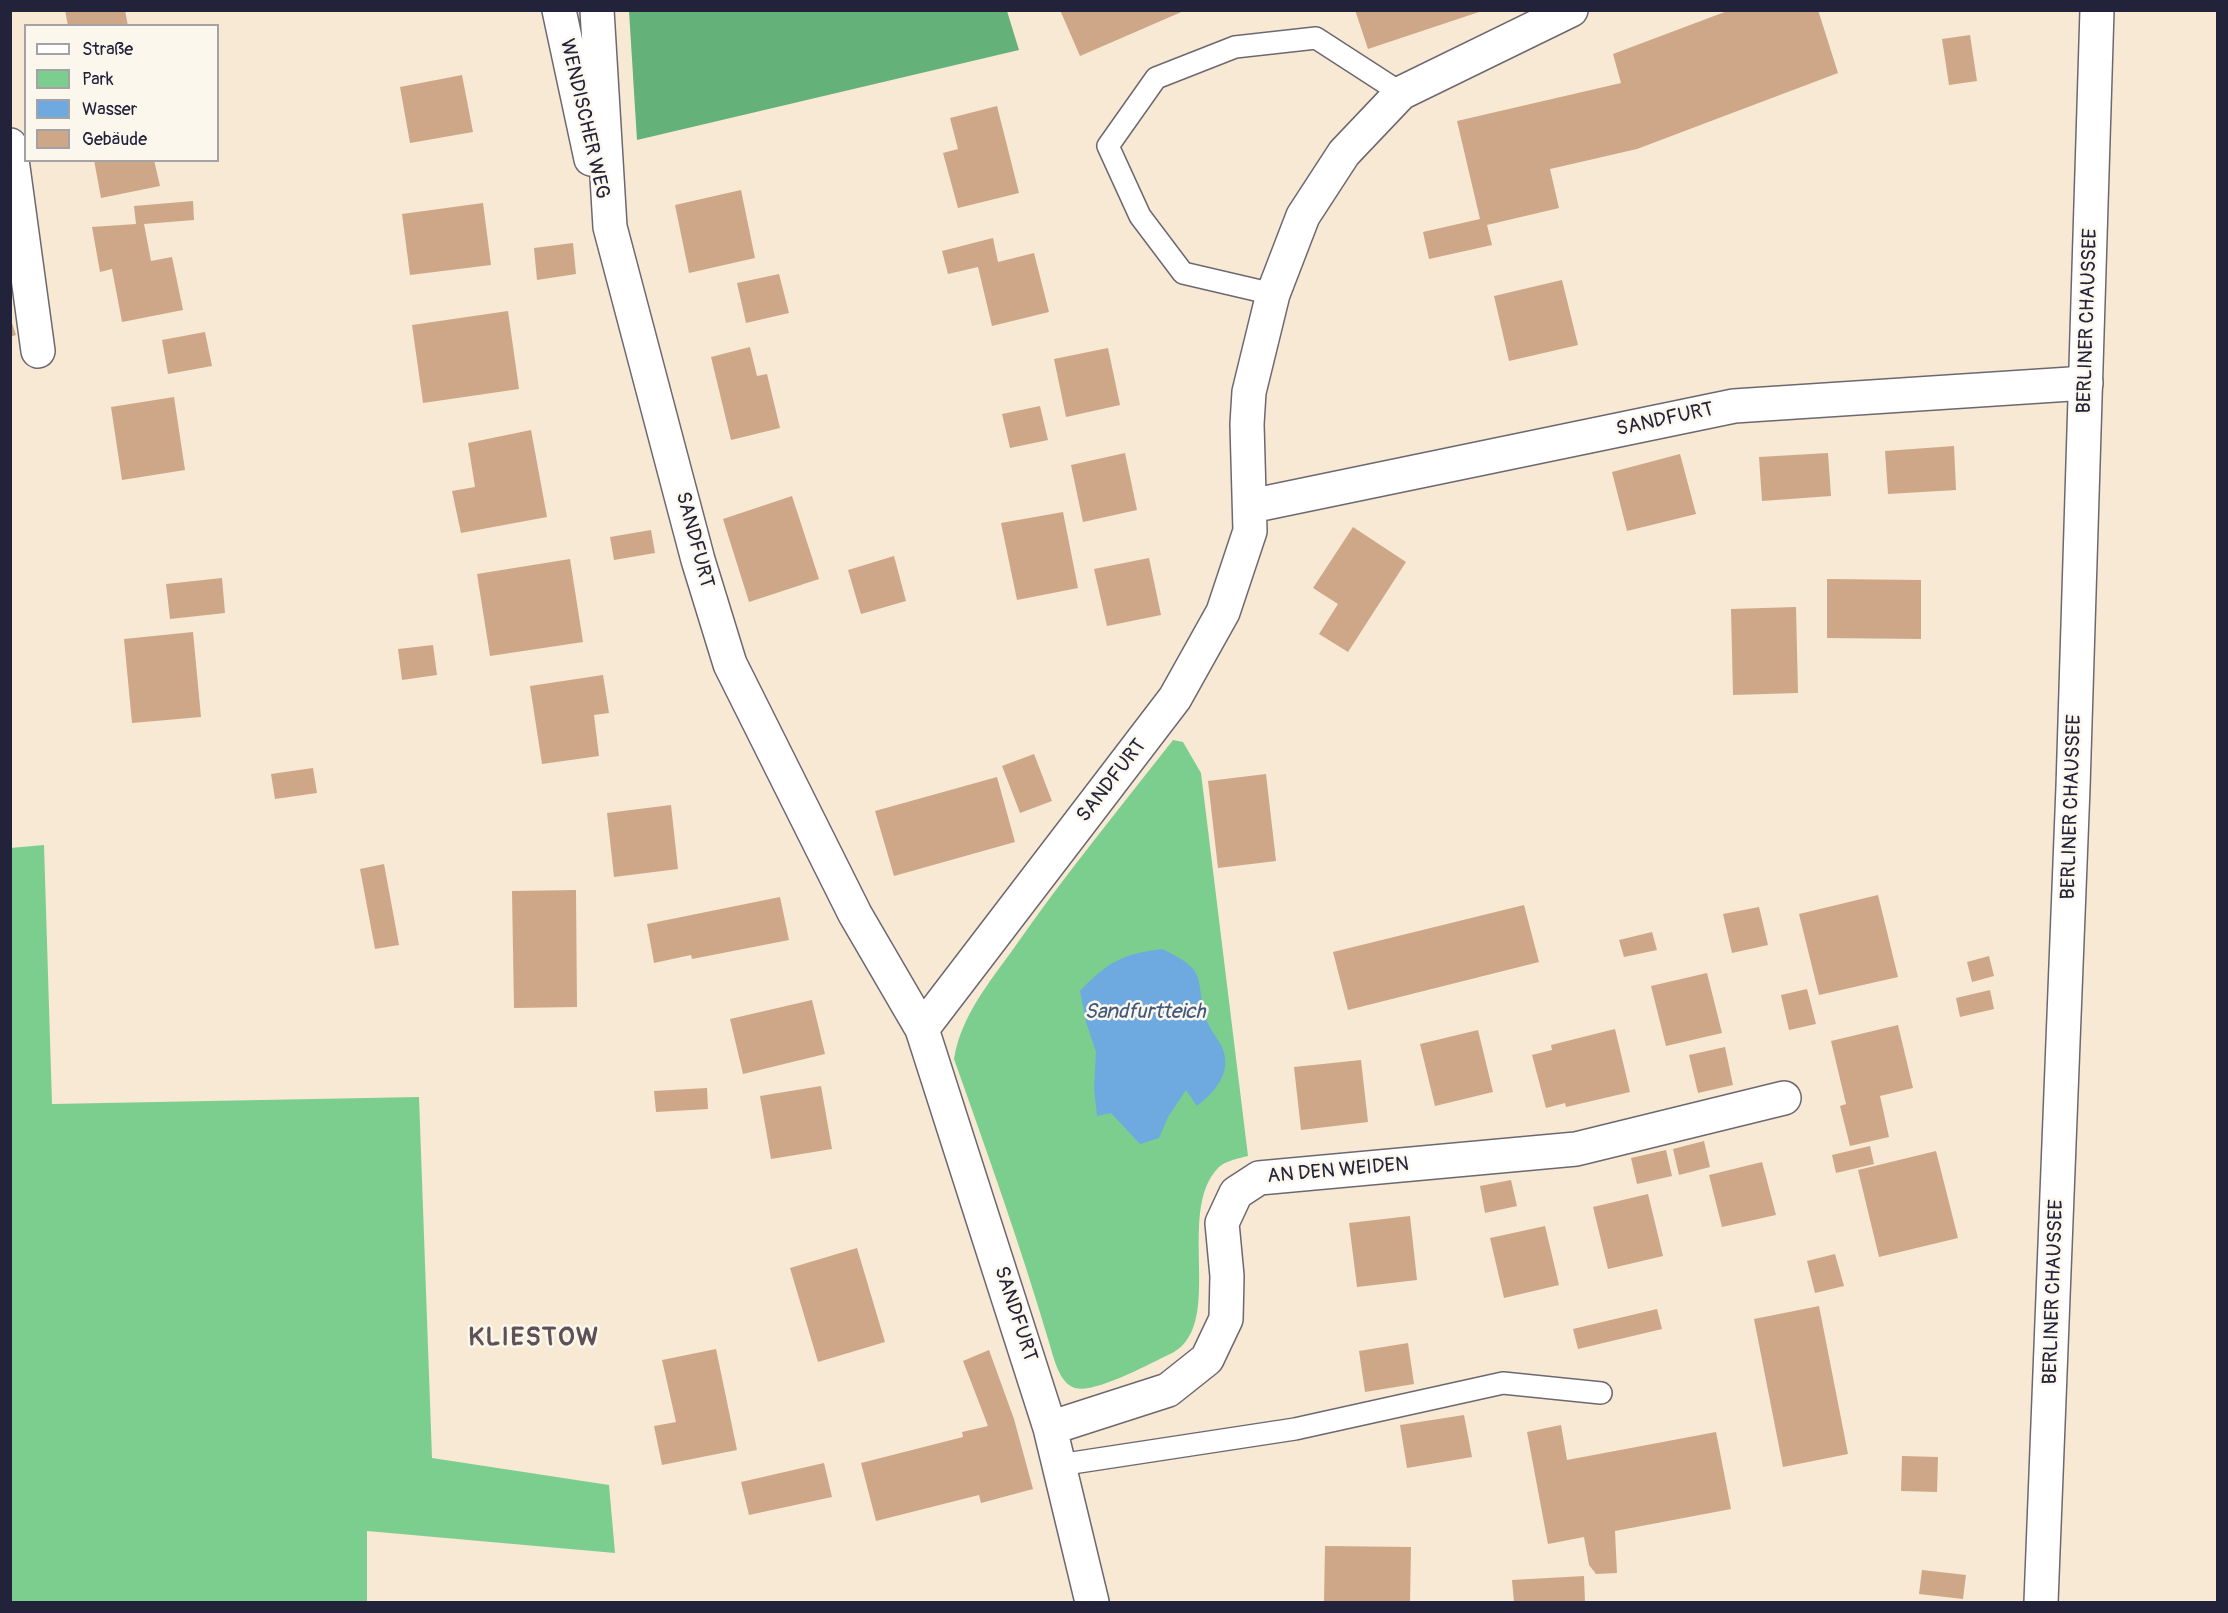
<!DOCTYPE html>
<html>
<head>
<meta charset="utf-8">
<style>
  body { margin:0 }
  #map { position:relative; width:2228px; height:1613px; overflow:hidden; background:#f7e9d3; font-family:Pangolin,sans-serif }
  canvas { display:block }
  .frame { position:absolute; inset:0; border:12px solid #22223b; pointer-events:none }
  .legend { position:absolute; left:24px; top:24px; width:195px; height:138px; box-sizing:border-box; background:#fbf7ec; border:2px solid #a4a2a5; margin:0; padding:8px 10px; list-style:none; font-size:18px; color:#22223b }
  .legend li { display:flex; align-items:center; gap:12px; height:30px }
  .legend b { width:30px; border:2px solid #a4a2a5 }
</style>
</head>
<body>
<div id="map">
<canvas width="2228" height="1613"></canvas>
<div class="frame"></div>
<ul class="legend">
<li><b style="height:8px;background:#fff"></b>Straße</li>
<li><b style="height:16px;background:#7cce8f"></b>Park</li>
<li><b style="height:16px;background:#6eaadf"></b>Wasser</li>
<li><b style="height:16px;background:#cea789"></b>Gebäude</li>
</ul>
</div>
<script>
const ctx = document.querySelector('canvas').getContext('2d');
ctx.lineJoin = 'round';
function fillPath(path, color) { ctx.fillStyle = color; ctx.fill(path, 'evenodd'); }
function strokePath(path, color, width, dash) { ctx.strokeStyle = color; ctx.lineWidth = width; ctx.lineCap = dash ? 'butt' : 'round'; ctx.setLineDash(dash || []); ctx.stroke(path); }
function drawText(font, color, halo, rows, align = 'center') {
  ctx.font = font + ' Pangolin,sans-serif'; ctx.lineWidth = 5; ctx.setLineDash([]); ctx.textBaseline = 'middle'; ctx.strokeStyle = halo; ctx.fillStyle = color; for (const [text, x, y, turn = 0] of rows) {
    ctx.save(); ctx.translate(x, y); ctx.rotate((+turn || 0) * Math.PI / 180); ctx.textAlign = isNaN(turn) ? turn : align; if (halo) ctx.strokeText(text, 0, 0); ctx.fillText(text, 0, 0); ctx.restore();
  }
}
const green = new Path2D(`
  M1173,740L1183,742L1201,773L1248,1156C1240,1158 1225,1161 1219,1167C1173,1212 1229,1330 1168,1355C1149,1364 1094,1394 1075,1388C1058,1383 1053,1354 1048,1339C1020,1244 987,1152 954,1059C961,1016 989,983 1014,948C1064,876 1119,809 1173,740Z
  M44,845L52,1104L419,1097L432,1458L609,1485L615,1553L367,1531V1602H11L10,848Z`);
const forest = new Path2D(`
  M629,11H1007L1019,50L637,140Z`);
const water = new Path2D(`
  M1162,949C1210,972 1194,976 1206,1018C1209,1029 1217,1037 1222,1047C1233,1072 1215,1092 1197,1106L1186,1090L1168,1117L1159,1138L1140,1144L1111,1113L1097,1116L1094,1088L1096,1052L1086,1022L1080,991C1108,962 1122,954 1162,949Z`);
const building = new Path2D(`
  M65,10H125L128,26H68Z
  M1060,10H1186L1080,56Z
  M1355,10H1482V11L1368,49Z
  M1730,10H1818L1838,73L1637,149L1550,169L1559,208L1487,225L1492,245L1429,259L1423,232L1480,219L1457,121L1621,83L1613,54Z
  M1970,35L1977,81L1949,85L1942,39Z
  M462,75L473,132L410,143L400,87Z
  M997,106L1019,193L958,208L943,153L958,149L950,118Z
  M94,160H154L160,186L101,198Z
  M741,190L755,258L689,273L675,205Z
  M193,201L194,220L144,224L151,261L172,257L183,310L122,322L112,269L100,272L92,227L136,224L134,206Z
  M483,203L491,265L410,275L402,214Z
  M993,238L998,262L1034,253L1049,312L992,326L978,267L948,274L942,251Z
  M573,243L576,274L537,280L534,248Z
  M779,274L789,313L746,323L737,283Z
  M1562,280L1578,345L1509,361L1494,296Z
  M508,311L519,389L423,403L412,325Z
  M10,317L16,335L10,337Z
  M205,332L212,366L168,374L162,340Z
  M750,347L757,376L767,374L780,428L731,440L711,357Z
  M1108,348L1120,405L1066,417L1054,359Z
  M174,397L185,470L122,480L111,407Z
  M1040,406L1048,440L1010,448L1002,414Z
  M531,430L547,517L461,533L452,491L475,487L468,443Z
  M1954,446L1956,490L1888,494L1885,451Z
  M1125,453L1137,510L1083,522L1071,465Z
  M1828,453L1831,496L1762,501L1759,457Z
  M1680,454L1696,514L1627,531L1612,472Z
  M792,496L819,579L749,602L723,519Z
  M1063,512L1078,588L1017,600L1001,523Z
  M1353,527L1406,562L1348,652L1319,634L1338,604L1313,588Z
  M651,530L655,553L614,560L610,537Z
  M894,556L906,601L861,614L848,570Z
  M1149,558L1161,615L1107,626L1094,569Z
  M570,559L583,642L490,656L477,574Z
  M222,578L225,613L170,619L166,584Z
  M1827,579L1921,580V639L1827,638Z
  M1796,607L1798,693L1733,695L1731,609Z
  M193,632L201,717L132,723L124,639Z
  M433,645L437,675L402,680L398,649Z
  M603,675L609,713L594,715L599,756L542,764L530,686Z
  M1034,754L1052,801L1020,813L1002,766Z
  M313,768L317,793L275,799L271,774Z
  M1266,774L1276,861L1218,868L1208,781Z
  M997,777L1015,842L894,876L875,811Z
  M671,805L678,869L614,877L607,813Z
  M384,864L399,945L375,949L360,869Z
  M576,890L577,1007L514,1008L512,891Z
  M1878,895L1898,977L1819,995L1799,914Z
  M780,897L789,940L692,959L691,955L654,963L647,924Z
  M1524,905L1539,962L1348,1010L1333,952Z
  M1759,907L1768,945L1732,953L1723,914Z
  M1652,932L1657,950L1624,957L1619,940Z
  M1989,956L1994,976L1972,982L1967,962Z
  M1707,973L1722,1033L1666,1046L1651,986Z
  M1807,989L1816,1024L1789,1030L1781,995Z
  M1990,990L1994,1009L1960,1017L1956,998Z
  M812,1000L825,1054L743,1074L730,1019Z
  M1898,1025L1913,1088L1880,1096L1889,1137L1850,1146L1840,1106L1846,1104L1831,1041Z
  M1615,1029L1630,1092L1566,1107L1565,1103L1546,1108L1532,1055L1552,1050L1551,1045Z
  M1478,1030L1493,1092L1435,1106L1420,1044Z
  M1725,1047L1733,1085L1698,1093L1689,1055Z
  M1361,1060L1368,1122L1301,1130L1294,1067Z
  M821,1086L832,1149L771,1159L760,1096Z
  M707,1088L708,1109L656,1112L654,1091Z
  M1704,1141L1710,1167L1679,1175L1673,1149Z
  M1870,1146L1874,1164L1836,1173L1832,1155Z
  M1666,1150L1672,1176L1637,1184L1631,1158Z
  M1936,1151L1958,1238L1879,1257L1858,1170Z
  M1762,1162L1776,1215L1722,1227L1709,1175Z
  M1511,1180L1517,1206L1485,1213L1480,1186Z
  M1648,1194L1663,1256L1608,1269L1593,1207Z
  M1410,1216L1417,1280L1357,1287L1349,1223Z
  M1545,1226L1559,1285L1504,1298L1490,1238Z
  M857,1248L885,1342L818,1362L790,1268Z
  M1835,1254L1844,1286L1815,1293L1807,1261Z
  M1819,1306L1848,1454L1783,1467L1754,1319Z
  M1657,1309L1662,1329L1578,1349L1573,1329Z
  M1408,1343L1414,1384L1365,1392L1359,1351Z
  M716,1349L737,1450L662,1465L654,1426L676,1422L662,1360Z
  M989,1350L1014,1419L1033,1489L981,1503L979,1495L876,1521L861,1463L963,1437L962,1432L988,1426L963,1361Z
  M1464,1415L1472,1457L1407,1468L1400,1425Z
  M1561,1425L1567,1460L1716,1432L1731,1509L1615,1531L1617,1573L1596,1574L1589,1565L1584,1537L1548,1544L1527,1432Z
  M1902,1456L1938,1457L1937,1492L1901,1491Z
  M824,1463L832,1497L749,1515L741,1482Z
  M1325,1546L1411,1547L1410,1602H1324Z
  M1922,1570L1966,1575L1963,1599L1919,1594Z
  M1584,1576L1585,1602H1514L1512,1580Z`);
const service = new Path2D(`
  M1273,294L1183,273L1140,216L1108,146L1156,78L1235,47L1316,38L1401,93
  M1059,1465L1295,1429L1503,1383L1601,1393`);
const minor = new Path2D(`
  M559,10L591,159
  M597,10L610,227L698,560L730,664L855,914L922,1029L1050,1428L1092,1602
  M10,145L38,351
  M1251,506L1734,406L2086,383
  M922,1029L1175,698L1223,612L1250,531L1247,424L1249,392L1273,294L1303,216L1344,153L1401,93L1571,10
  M1050,1428L1168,1390L1207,1359L1226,1319L1227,1276L1222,1223L1236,1193L1259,1178L1576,1149L1784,1098`);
const primary = new Path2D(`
  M2041,1602L2073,787L2097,10`);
const streetNames = [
  ["WENDISCHER WEG",584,119,77],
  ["BERLINER CHAUSSEE",2088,321,-88],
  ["SANDFURT",1665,420,-12],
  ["SANDFURT",694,540,75],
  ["SANDFURT",1112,781,-52],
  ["BERLINER CHAUSSEE",2072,807,-88],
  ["AN DEN WEIDEN",1338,1171,-5],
  ["BERLINER CHAUSSEE",2054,1292,-88],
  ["SANDFURT",1015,1314,72]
];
const waterNames = [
  ["Sandfurtteich",1145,1013]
];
const districtNames = [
  ["KLIESTOW",534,1338]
];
fillPath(green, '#7cce8f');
fillPath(forest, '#65b17a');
fillPath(water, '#6eaadf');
fillPath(building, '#cea789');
strokePath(service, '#6d6870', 24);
strokePath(minor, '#6d6870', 36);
strokePath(primary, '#6d6870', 36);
strokePath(service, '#fff', 21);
strokePath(minor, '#fff', 33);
strokePath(primary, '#fff', 33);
drawText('20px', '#22223b', '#fbf7ec', streetNames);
drawText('italic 21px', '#40587d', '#fbf7ec', waterNames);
ctx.letterSpacing = '1.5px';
drawText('bold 26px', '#5e5156', '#fbf7ec', districtNames);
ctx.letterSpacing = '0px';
</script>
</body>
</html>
